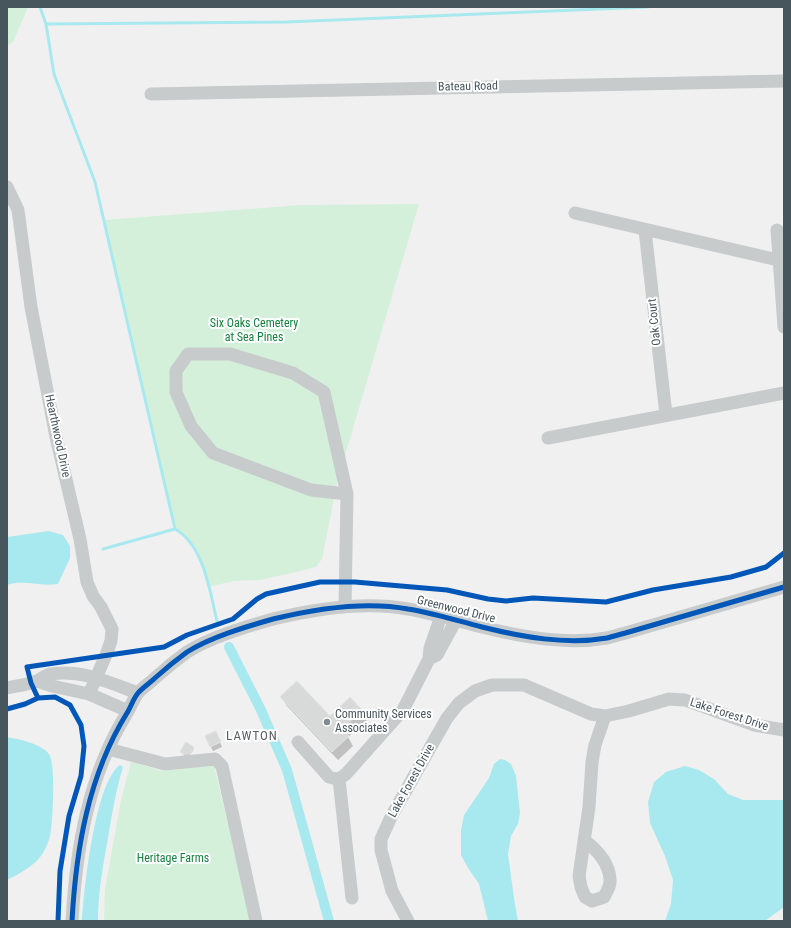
<!DOCTYPE html>
<html>
<head>
<meta charset="utf-8">
<style>
  body { margin:0 }
  #map { position:relative; width:791px; height:928px; overflow:hidden; background:#f1f0f0; font-family:"Roboto Condensed",sans-serif }
  canvas { display:block }
  .frame { position:absolute; inset:0; border:8px solid #47555d; pointer-events:none }
</style>
</head>
<body>
<div id="map">
<canvas width="791" height="928"></canvas>
<div class="frame"></div>
</div>
<script>
const ctx = document.querySelector('canvas').getContext('2d');
ctx.lineJoin = 'round';
function fillPath(path, color) { ctx.fillStyle = color; ctx.fill(path, 'evenodd'); }
function strokePath(path, color, width, dash) { ctx.strokeStyle = color; ctx.lineWidth = width; ctx.lineCap = dash ? 'butt' : 'round'; ctx.setLineDash(dash || []); ctx.stroke(path); }
function drawText(font, color, halo, rows, align = 'center') {
  ctx.font = font + ' "Roboto Condensed",sans-serif'; ctx.lineWidth = 4; ctx.setLineDash([]); ctx.textBaseline = 'middle'; ctx.strokeStyle = halo; ctx.fillStyle = color; for (const [text, x, y, turn = 0] of rows) {
    ctx.save(); ctx.translate(x, y); ctx.rotate((+turn || 0) * Math.PI / 180); ctx.textAlign = isNaN(turn) ? turn : align; if (halo) ctx.strokeText(text, 0, 0); ctx.fillText(text, 0, 0); ctx.restore();
  }
}
const green = new Path2D(`
  M7,7H28L13,42L7,46Z
  M419,204L337,483L322,559L316,567L296,572L260,580L234,581L208,587C204,566 195,540 175,529L104,220L301,205Z
  M131,762L163,771L214,765L251,921H104L105,889L121,800Z`);
const water = new Path2D(`
  M49,531L63,535L70,546V558L58,584C42,587 23,579 7,585V537Z
  M7,737C18,739 42,744 49,754C56,764 53,823 50,836C49,841 46,848 43,853C36,865 19,874 7,880Z
  M500,759L505,760L511,764L516,776L520,813L518,824L511,836L508,854L514,898L518,921H488L479,884L468,868L461,855V830L464,815L489,778L494,764Z
  M120,765L123,767C116,790 112,814 108,838C103,865 98,893 98,921H82C84,889 95,782 120,765Z
  M685,766L699,770L714,779L728,794L743,800H784V907L765,921H665L671,904L673,880L665,856L650,823L648,802L654,782L666,772Z`);
const shadow = new Path2D(`
  M282,697L330,717L350,698L362,711L367,720L348,737L353,746L338,760L287,706Z
  M206,737H218L222,747L213,751Z
  M193,748L194,749L190,755L185,756L181,752Z`);
const stream = new Path2D(`
  M40,7L46,24L54,74L95,182L175,529C204,545 210,592 217,621
  M46,24L287,22L648,7
  M103,549L175,529`);
const canal = new Path2D(`
  M229,647L261,710L287,770L329,921`);
const building = new Path2D(`
  M297,681L330,716L350,697L362,710L342,729L349,736L332,752L280,697Z
  M216,731L221,742L210,747L205,736Z
  M186,742L194,747L190,754H183L180,752Z`);
const minor = new Path2D(`
  M151,94L784,81
  M7,187L18,210L31,307L56,437L80,539L87,582L93,596L101,607L112,629L111,641L106,655L89,694
  M575,213L778,260
  M645,230L666,415
  M777,230L784,327
  M548,438L784,393
  M345,607L347,494L324,392L293,373L230,354H188L176,371V392L191,426L213,453L311,490L347,494
  M429,659L437,655L456,620
  M37,681L52,686L89,694L128,711
  M7,688C16,686 26,685 34,682C40,680 45,675 51,674C82,669 110,683 138,693
  M298,742L329,777C337,780 340,779 346,774L403,710L429,659L430,648L441,616
  M108,749L165,764L215,759L222,766L256,921
  M339,779L352,898
  M584,840C596,849 609,863 610,879C611,885 607,891 604,897L592,901L585,897L581,887L579,876L589,807L592,762L595,745L605,716
  M72,921C76,849 88,776 127,713C131,707 133,699 138,693C142,688 150,683 155,678C165,669 176,660 187,652C211,637 245,627 273,619C314,609 366,601 408,609C433,613 458,621 482,627C522,637 566,645 607,638C614,636 622,634 629,632L784,587
  M408,921L392,891L381,850V839L392,815L447,718L459,703L475,691L492,685H524L591,714L605,716L629,711L669,699L685,700L754,725L784,730`);
const cycleway = new Path2D(`
  M38,698L31,683L27,667L164,647L187,635L233,619L257,599L266,594L320,582H355L447,590L488,599L506,601L533,598L606,602L653,590L731,577L766,567L784,553
  M7,709L25,704L38,698L55,697L70,705L81,725L84,746L81,776L69,816L60,871L58,921
  M72,921C76,849 88,776 127,713C131,707 133,699 138,693C142,688 150,683 155,678C165,669 176,660 187,652C211,637 245,627 273,619C314,609 366,601 408,609C433,613 458,621 482,627C522,637 566,645 607,638C614,636 622,634 629,632L784,587`);
const markers = [
  [327,722,4,"#828b90"]
];
const streetNames = [
  ["Bateau Road",468,87,-1],
  ["Oak Court",655,322,-96],
  ["Hearthwood Drive",57,436,78],
  ["Greenwood Drive",456,610,14],
  ["Lake Forest Drive",729,715,18],
  ["Lake Forest Drive",412,781,-61]
];
const parkNames = [
  ["Six Oaks Cemetery",254,324],
  ["at Sea Pines",254,338],
  ["Heritage Farms",173,859]
];
const poiNames = [
  ["Community Services",335,715],
  ["Associates",335,729]
];
const neighbourhoodNames = [
  ["LAWTON",252,737]
];
fillPath(green, '#d4f0db');
fillPath(water, '#a8e9ef');
fillPath(shadow, '#0003');
strokePath(stream, '#a8e9ef', 3);
strokePath(canal, '#a8e9ef', 10);
fillPath(building, '#d8d9d9');
strokePath(building, '#e2e2e3', 1);
strokePath(minor, '#c7cbcc', 13);
strokePath(cycleway, '#0057b8', 5);
for (const [x, y, r, color] of markers) { const dot = new Path2D(); dot.arc(x, y, r, 0, 2 * Math.PI); ctx.fillStyle = color; ctx.fill(dot); strokePath(dot, '#fff', 1.5); }
drawText('12px', '#47555d', '#fff', streetNames);
drawText('12px', '#15813d', '#fff', parkNames);
drawText('12px', '#47555d', '#fff', poiNames, 'left');
ctx.letterSpacing = '1px';
drawText('13px', '#5b6064', '#fff', neighbourhoodNames);
ctx.letterSpacing = '0px';
</script>
</body>
</html>
